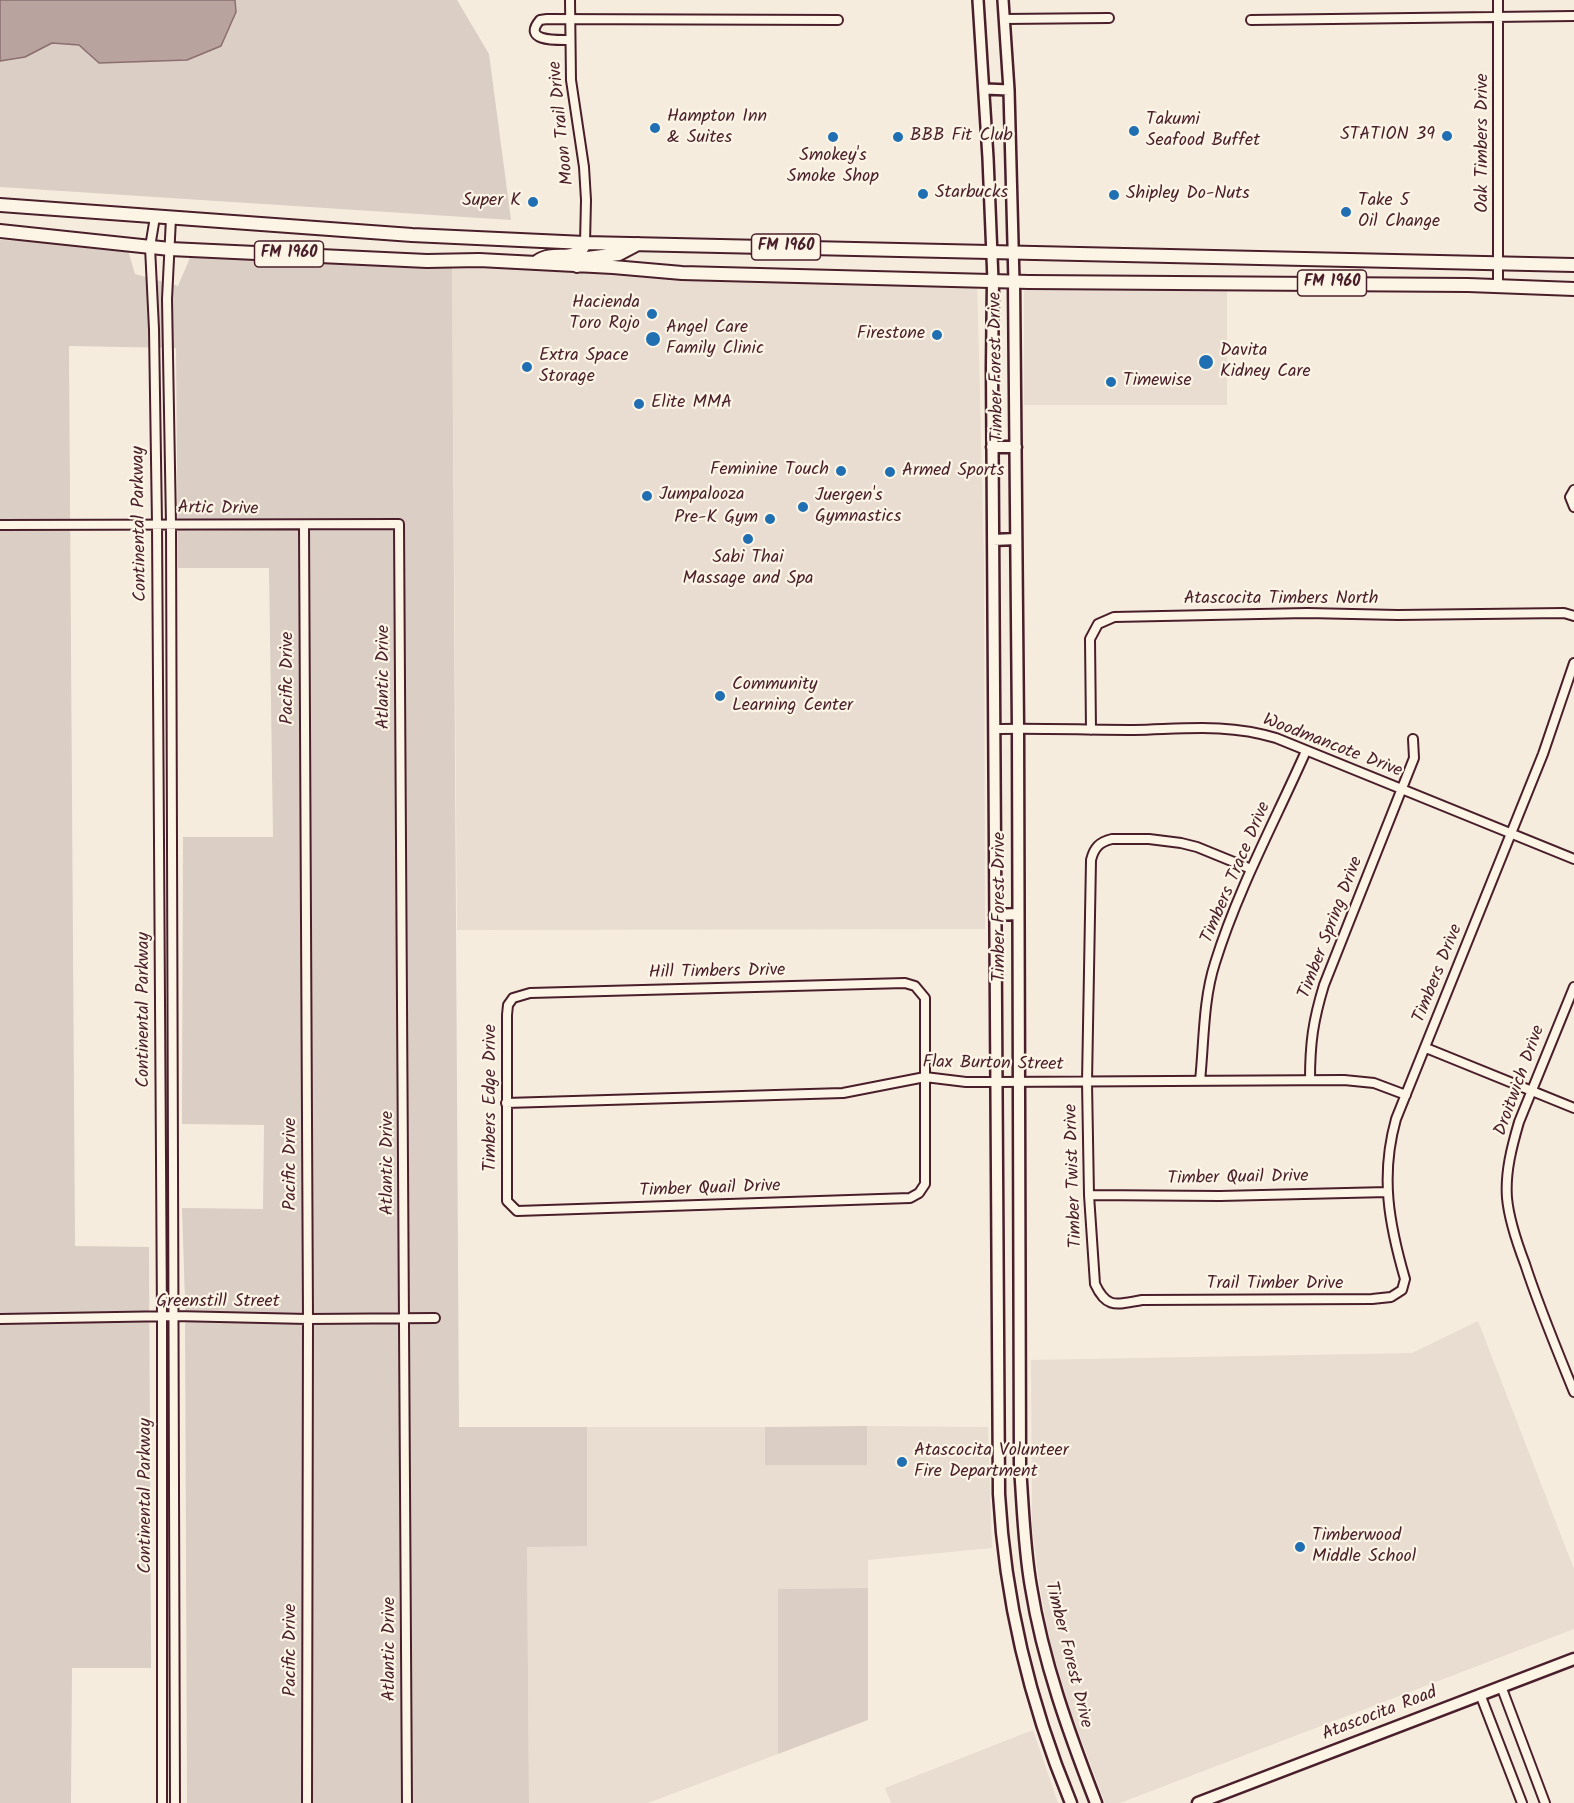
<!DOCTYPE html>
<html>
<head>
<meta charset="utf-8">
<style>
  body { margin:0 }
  canvas { display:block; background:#f5ecde }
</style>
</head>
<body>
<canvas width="1574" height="1803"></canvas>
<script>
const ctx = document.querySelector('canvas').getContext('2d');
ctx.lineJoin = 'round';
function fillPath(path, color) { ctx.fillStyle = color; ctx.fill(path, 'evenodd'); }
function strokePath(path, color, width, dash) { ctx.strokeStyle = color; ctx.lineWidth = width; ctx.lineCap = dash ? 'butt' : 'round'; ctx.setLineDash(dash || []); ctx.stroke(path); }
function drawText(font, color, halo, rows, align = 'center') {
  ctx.font = font + ' Kalam,sans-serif'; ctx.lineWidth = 4.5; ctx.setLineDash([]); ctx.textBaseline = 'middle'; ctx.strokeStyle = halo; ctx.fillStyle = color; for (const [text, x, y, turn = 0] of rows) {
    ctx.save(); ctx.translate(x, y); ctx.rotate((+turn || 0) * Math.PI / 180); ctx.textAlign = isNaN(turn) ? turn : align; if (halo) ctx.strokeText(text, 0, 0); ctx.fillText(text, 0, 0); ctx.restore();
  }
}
const built = new Path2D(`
  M452,261L977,277L984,560L985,929L457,930Z
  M1024,275L1227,276V405H1024Z
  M1478,1321L1574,1569V1629L1120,1803H1105L1070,1710L1050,1642L1039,1582L1032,1526L1031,1360L1412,1353Z
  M867,1426L988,1427L992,1548L868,1560V1588L778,1589V1754L648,1803H529L527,1546L587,1545V1427H765L766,1465H866Z
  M1033,1730L1058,1803H891L885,1788Z`);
const green = new Path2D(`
  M235,0H457L489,54L511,220L0,187V61L25,57L52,43L79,45L99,63L236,12Z
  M0,240L126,244L135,274L178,286L192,253L452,261L459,1427H587V1546L527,1547L529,1803H187L185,1301L182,1208L263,1209L264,1125L182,1124L183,837H273L269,568H178L176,348L69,346L75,1246L149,1247L151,1668H72L71,1803H0Z
  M867,1426V1465H765V1427Z
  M868,1588V1720L778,1754V1589Z`);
const water = new Path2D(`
  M0,0H235L236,12L221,46L187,60L99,63L79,45L52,43L25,57L0,61Z`);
const minor = new Path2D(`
  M570,0L571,80L584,167L586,200L585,243
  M1004,19L1109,18
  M1251,20L1574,16
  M570,40C558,40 521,42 540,20L547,19L838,20
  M155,217L150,247L154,329L157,524L162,1318V1803
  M171,218L167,299L171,524L175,1803
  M1498,287V0
  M1574,490L1570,497L1574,507
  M0,525L399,524L407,1803
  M304,525L308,1319L307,1803
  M995,729C1041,728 1087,730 1134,730C1184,729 1227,723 1276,738L1574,859
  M1091,730L1090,639L1098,624L1114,617L1307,613L1398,615L1564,613L1574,616
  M1251,869L1197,847L1181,843L1149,839H1112C1099,842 1094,848 1091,860L1087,1082L1089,1195L1095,1284C1107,1310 1117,1304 1142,1300L1372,1299L1391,1297L1402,1290L1405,1279C1389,1224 1380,1176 1396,1119L1543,754L1574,663
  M905,983L915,986L925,998V1184L919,1193L910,1198L517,1211L507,1201V1015L508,1005L513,998L530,993Z
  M1574,987L1519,1122C1512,1146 1505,1172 1507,1198C1509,1220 1517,1243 1525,1264C1539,1307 1557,1350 1574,1392
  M1426,1048L1574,1108
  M1310,1080C1310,1043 1313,1021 1324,985L1414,758L1413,739
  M1200,1081C1204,1043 1203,1000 1215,963C1238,889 1275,821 1306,751
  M506,1103L843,1093L925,1077L966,1082H996L1344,1080L1374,1083L1406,1095
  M1089,1195L1220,1196L1388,1192
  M0,1319L174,1316L308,1319L435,1318
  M1501,1686L1545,1803
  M1480,1694L1522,1803`);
const tertiary = new Path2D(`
  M978,0L988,158L993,281
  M1003,0L1009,90L1014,282
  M985,89L1009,90`);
const secondary = new Path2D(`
  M993,281L992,367L999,1494C1005,1601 1030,1704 1071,1803
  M1014,282L1018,728L1020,1467C1023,1507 1024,1548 1031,1587C1043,1662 1069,1733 1096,1803
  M992,447H1016
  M993,540L1016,539
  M995,915L1018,914
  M1198,1803L1574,1659`);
const primary = new Path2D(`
  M0,205L412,235L585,243L1574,265
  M0,231L170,249L427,261L479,260L613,267L682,273L1029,282L1468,285L1574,289
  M538,261C555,249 576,265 585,243
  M577,266L587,258L619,254L638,244`);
const markers = [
  [655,128,6,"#1f6fb2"],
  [1134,131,6,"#1f6fb2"],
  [1447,136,6,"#1f6fb2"],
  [833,137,6,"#1f6fb2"],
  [898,137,6,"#1f6fb2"],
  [923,194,6,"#1f6fb2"],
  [1114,195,6,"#1f6fb2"],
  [533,202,6,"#1f6fb2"],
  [1346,212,6,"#1f6fb2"],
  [652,314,6,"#1f6fb2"],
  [937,335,6,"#1f6fb2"],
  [653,339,8,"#1f6fb2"],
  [1206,362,8,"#1f6fb2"],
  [527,367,6,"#1f6fb2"],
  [1111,382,6,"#1f6fb2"],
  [639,404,6,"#1f6fb2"],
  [841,471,6,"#1f6fb2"],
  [890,472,6,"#1f6fb2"],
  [647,496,6,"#1f6fb2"],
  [803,507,6,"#1f6fb2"],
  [770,519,6,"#1f6fb2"],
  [748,539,6,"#1f6fb2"],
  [720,696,6,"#1f6fb2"],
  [902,1462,6,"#1f6fb2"],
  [1300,1547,6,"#1f6fb2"]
];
const shields = [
  [786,247,69],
  [289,254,69],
  [1332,283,69]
];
const shieldNames = [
  ["FM 1960",786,247],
  ["FM 1960",289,254],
  ["FM 1960",1332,283]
];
const poiNames = [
  ["Hampton Inn",667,118],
  ["& Suites",667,139],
  ["Takumi",1146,121],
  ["Seafood Buffet",1146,142],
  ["STATION 39",1435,136,"right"],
  ["BBB Fit Club",910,137],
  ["Smokey's",833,157,"center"],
  ["Smoke Shop",833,178,"center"],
  ["Starbucks",935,194],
  ["Shipley Do-Nuts",1126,195],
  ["Super K",521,202,"right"],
  ["Take 5",1358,202],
  ["Oil Change",1358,223],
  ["Hacienda",640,304,"right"],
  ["Toro Rojo",640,325,"right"],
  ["Angel Care",666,329],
  ["Family Clinic",666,350],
  ["Firestone",925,335,"right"],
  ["Davita",1220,352],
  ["Kidney Care",1220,373],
  ["Extra Space",539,357],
  ["Storage",539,378],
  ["Timewise",1123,382],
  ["Elite MMA",651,404],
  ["Feminine Touch",829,471,"right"],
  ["Armed Sports",902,472],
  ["Jumpalooza",659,496],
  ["Juergen's",815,497],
  ["Gymnastics",815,518],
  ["Pre-K Gym",758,519,"right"],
  ["Sabi Thai",748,559,"center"],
  ["Massage and Spa",748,580,"center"],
  ["Community",732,686],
  ["Learning Center",732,707],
  ["Atascocita Volunteer",914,1452],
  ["Fire Department",914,1473],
  ["Timberwood",1312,1537],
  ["Middle School",1312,1558]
];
const streetNames = [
  ["Moon Trail Drive",563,123,-96],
  ["Oak Timbers Drive",1484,143,-90],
  ["Timber Forest Drive",998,367,-91],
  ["Artic Drive",218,510,1],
  ["Continental Parkway",141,524,-91],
  ["Atascocita Timbers North",1281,600],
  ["Atlantic Drive",385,677,-90],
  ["Pacific Drive",289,678,-90],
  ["Woodmancote Drive",1332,747,21],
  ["Timbers Trace Drive",1237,873,-67],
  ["Timber Forest Drive",1001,907,-90],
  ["Timber Spring Drive",1332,928,-69],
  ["Hill Timbers Drive",717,973,-1],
  ["Timbers Drive",1439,974,-68],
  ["Continental Parkway",145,1010,-90],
  ["Flax Burton Street",993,1065,1],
  ["Droitwich Drive",1521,1081,-70],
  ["Timbers Edge Drive",492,1098,-90],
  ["Atlantic Drive",389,1163,-90],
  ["Pacific Drive",292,1164,-90],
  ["Timber Twist Drive",1075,1176,-92],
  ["Timber Quail Drive",1238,1179,-1],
  ["Timber Quail Drive",710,1190,-2],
  ["Trail Timber Drive",1275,1285],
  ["Greenstill Street",218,1303],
  ["Continental Parkway",147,1496,-90],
  ["Atlantic Drive",391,1649,-90],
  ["Pacific Drive",292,1650,-90],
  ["Timber Forest Drive",1067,1655,76],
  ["Atascocita Road",1380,1715,-21]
];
fillPath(built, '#e8ddd0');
fillPath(green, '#dbcec4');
fillPath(water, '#b8a39e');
strokePath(water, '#8c6e70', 1.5);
strokePath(minor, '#4a1f2b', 12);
strokePath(tertiary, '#4a1f2b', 14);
strokePath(secondary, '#4a1f2b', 15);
strokePath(primary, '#4a1f2b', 16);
strokePath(minor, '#fcf5e5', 8);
strokePath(tertiary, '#fcf5e5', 9);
strokePath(secondary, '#fcf5e5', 10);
strokePath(primary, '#fcf5e5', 12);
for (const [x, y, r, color] of markers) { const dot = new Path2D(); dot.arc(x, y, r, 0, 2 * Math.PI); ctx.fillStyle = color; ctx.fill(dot); strokePath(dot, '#fcf5e5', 2); }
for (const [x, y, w] of shields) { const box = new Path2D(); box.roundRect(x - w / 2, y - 13, w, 26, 4.5); ctx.fillStyle = '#fcf5e5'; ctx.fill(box); strokePath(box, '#4a1f2b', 1.5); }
drawText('bold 16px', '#4a1f2b', null, shieldNames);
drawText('18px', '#4a1f2b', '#fcf5e5', poiNames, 'left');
drawText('18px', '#4a1f2b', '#fcf5e5', streetNames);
</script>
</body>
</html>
